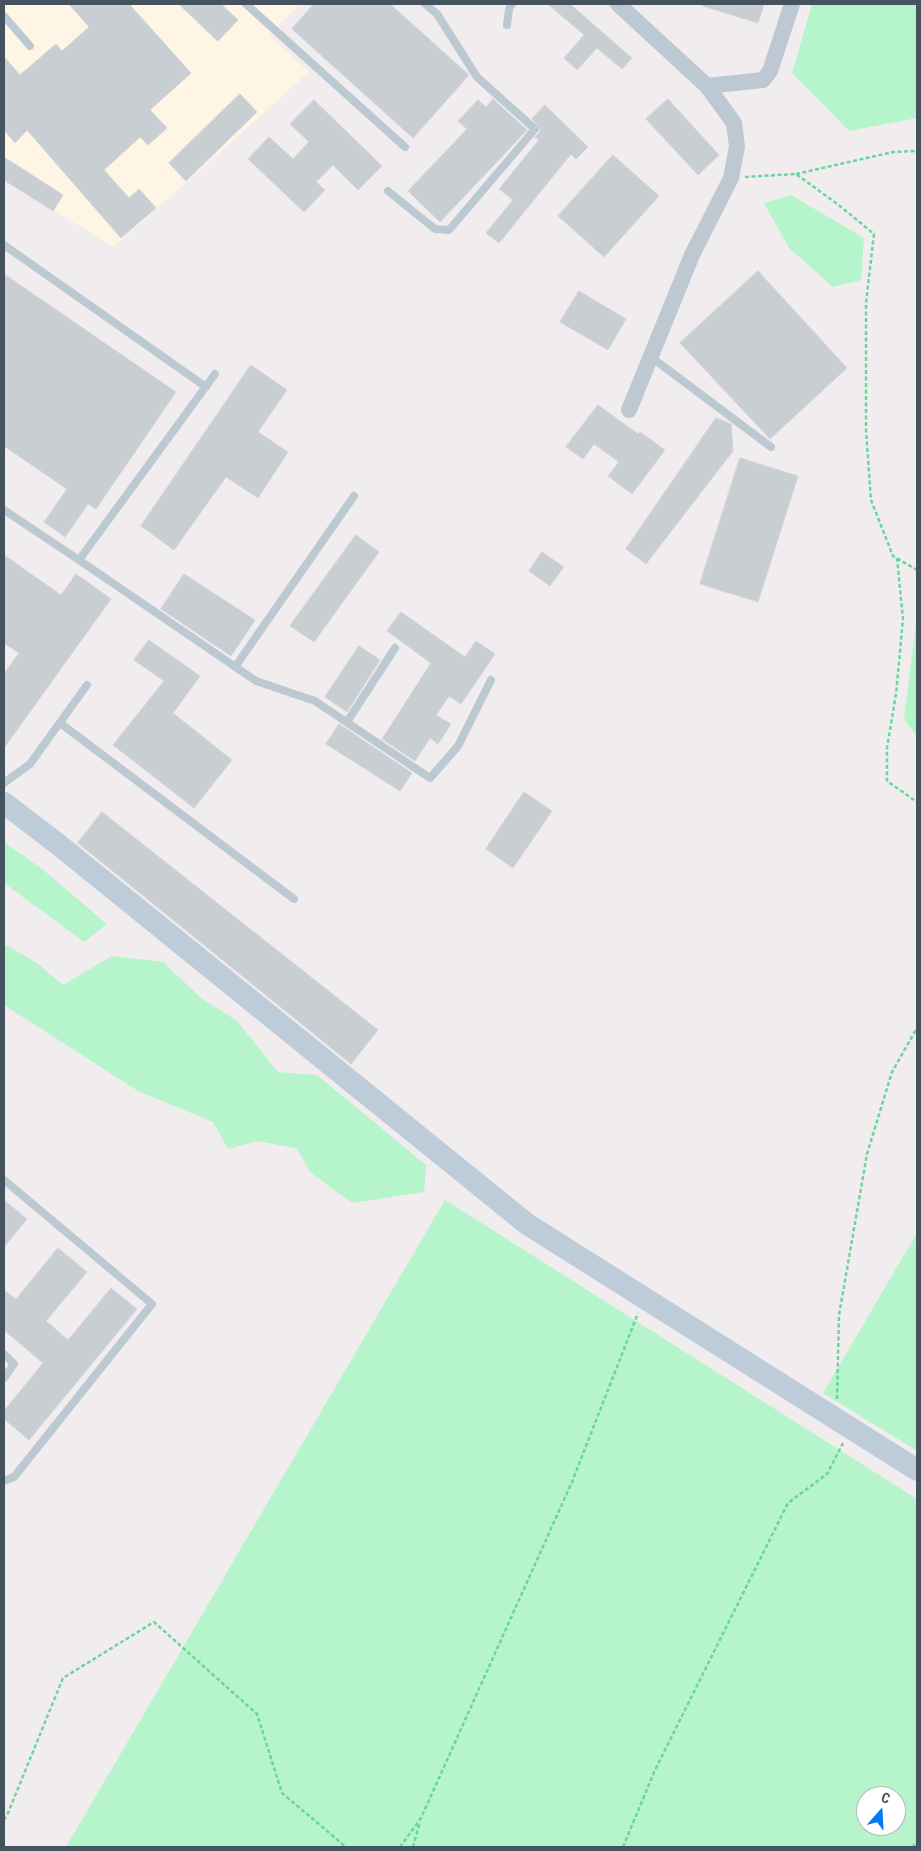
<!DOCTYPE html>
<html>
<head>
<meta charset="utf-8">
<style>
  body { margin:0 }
  #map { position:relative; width:921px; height:1851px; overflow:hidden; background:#f1edee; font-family:"Roboto Condensed",sans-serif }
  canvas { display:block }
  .frame { position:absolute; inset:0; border:5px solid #44535d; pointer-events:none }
  .north { position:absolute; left:856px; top:1786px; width:50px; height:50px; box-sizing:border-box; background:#fff; border:1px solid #b4babe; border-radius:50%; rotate:19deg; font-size:14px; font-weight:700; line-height:20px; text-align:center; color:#44535d }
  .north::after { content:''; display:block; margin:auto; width:18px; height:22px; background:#0479f4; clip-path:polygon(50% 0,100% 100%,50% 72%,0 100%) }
</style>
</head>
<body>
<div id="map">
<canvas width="921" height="1851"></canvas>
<div class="frame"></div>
<div class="north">С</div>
</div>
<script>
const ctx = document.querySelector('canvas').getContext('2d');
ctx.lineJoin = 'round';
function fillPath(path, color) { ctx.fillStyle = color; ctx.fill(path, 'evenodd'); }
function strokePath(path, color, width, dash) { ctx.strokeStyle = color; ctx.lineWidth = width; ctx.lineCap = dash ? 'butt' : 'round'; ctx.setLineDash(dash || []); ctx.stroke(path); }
const commercial = new Path2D(`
  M4,4H300L269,35L309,72L114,247L4,180Z`);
const green = new Path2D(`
  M812,4H917V118L849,131L792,73Z
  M791,195L864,238L861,280L833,287L789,248L764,203Z
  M917,615V737L904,719Z
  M4,842L42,869L107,924L84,942L4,883Z
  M4,944L37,963L63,985L112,956L163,962L200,997L237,1021L278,1072L317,1075L426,1165L424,1192L352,1203L311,1173L296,1148L257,1141L228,1149L213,1122L138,1091L4,1005Z
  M445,1200L917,1499V1847H66ZM866,1796H896V1826H866Z
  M917,1233V1451L823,1393Z`);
const building = new Path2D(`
  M69,4H129L191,73L150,110L167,128L148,145L140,137L104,170L129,198L139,189L156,208L121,238L27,130L15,143L4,130V57L20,75L56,44L62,51L89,27Z
  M179,4H221L238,20L218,41Z
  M314,4H390L469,75L413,138L292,29Z
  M548,4H570L632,58L622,69L597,48L577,70L564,58L584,35Z
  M704,4H764L758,23L703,6Z
  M240,94L257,112L186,181L169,163Z
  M493,99L527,130L440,222L408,191L467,129L458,121L478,100L486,107Z
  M668,99L719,155L698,175L646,119Z
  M314,100L382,166L358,190L333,165L316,182L325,190L304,212L248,159L269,137L293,159L309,142L290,124Z
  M545,105L588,147L576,159L571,154L499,243L486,233L513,200L499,189L539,140L535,137L540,132V128L532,119Z
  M613,155L659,196L604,257L558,216Z
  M4,157L63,195L53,211L4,180Z
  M758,271L847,368L770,439L680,343Z
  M4,274L176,392L96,509L88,504L65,537L44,522L67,489L4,446Z
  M579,291L626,319L608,350L560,322Z
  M251,365L287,390L258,432L288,452L258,498L226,477L174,550L141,526Z
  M598,405L638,434L640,432L665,450L632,494L608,476L619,462L594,444L583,459L566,447Z
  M716,418L731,424L733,451L646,564L626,549Z
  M740,458L798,476L758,602L700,584Z
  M356,535L379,552L314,642L290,626Z
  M542,552L564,567L550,586L529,571Z
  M4,555L61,595L76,574L111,599L4,748V674L19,653L4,643Z
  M184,574L255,620L231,656L161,609Z
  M401,612L465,657L476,641L495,654L461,704L449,696L436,715L451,724L438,744L430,738L415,761L382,739L431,663L387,631Z
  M149,640L200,676L173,713L232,760L194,808L113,745L164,681L134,660Z
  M359,646L380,660L347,712L325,697Z
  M339,724L412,773L400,791L326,744Z
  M524,792L552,811L513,868L486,849Z
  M102,812L378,1030L351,1064L78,843Z
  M4,1200L27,1219L4,1247Z
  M58,1248L87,1272L46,1321L68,1340L111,1288L137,1309L29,1440L4,1419V1411L43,1363L4,1330V1290L16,1299Z`);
const path = new Path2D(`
  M796,174L893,152L917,151
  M745,177L796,174L840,206L874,234L866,303V431L871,500L893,556L917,570
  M897,558L903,619L896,694L887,748V781L917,802
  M837,1399L839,1315L867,1154L892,1072L917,1028
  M4,1820L8,1813L63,1678L154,1622L257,1714L282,1793L346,1847
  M400,1847L421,1818L572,1482L638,1313
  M413,1847L420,1822
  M623,1847L655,1770L788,1503L827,1474L843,1443
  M913,1847L917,1840`);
const lane = new Path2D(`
  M246,4L405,147
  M4,16L30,46
  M507,25L509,9L512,4
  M388,191L435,229L449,230L535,129L477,77L437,14L425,4
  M4,245L206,387
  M651,357L771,447
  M4,510L79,560L256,681L315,701L430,778L458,746L491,680
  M79,560L215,374
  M235,667L354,496
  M347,722L395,648
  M60,723L294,899
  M4,783L30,764L87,685
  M4,1180L152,1304L14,1477L4,1481
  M4,1354L14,1364L4,1378`);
const street = new Path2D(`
  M618,4L707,86L734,123L737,147L731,178L692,255L629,410
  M707,86L763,80L770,71L792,4`);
const secondary = new Path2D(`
  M4,803L59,845L527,1224L917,1470`);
fillPath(commercial, '#fef5e4');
fillPath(green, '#b6f4cb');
fillPath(building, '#c9ced3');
strokePath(building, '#d1d4da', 1);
strokePath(path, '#6ad69b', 2.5, [4, 2.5]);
strokePath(lane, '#bcc9d2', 8);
strokePath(street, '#bcc9d2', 16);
strokePath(secondary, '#beccd9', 22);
</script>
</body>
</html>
